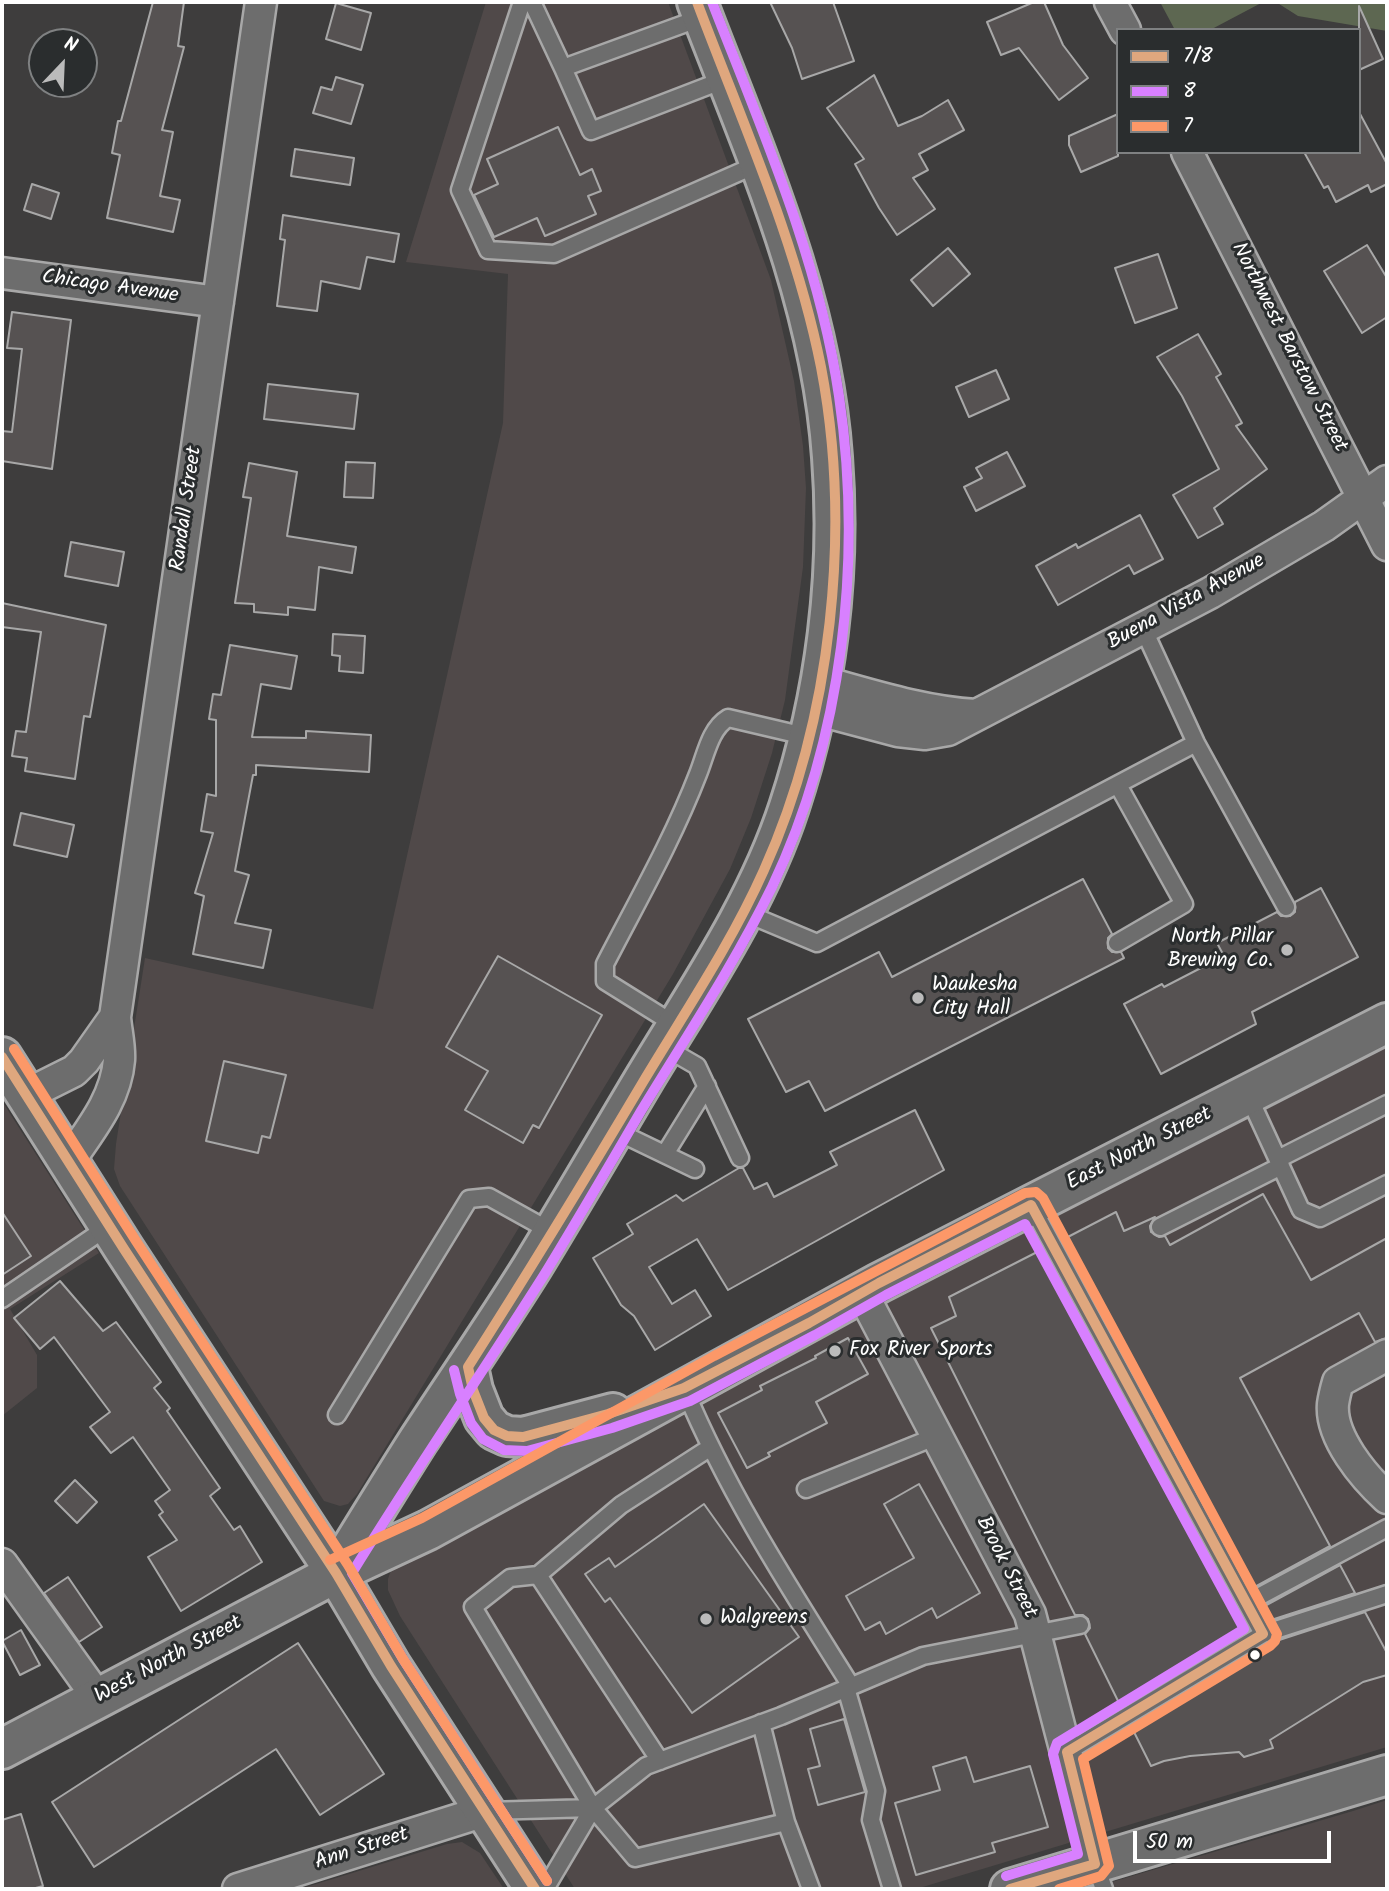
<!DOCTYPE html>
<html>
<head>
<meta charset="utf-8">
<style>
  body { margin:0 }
  #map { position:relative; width:1389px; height:1891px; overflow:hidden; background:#3e3d3d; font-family:Kalam,sans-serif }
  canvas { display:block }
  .frame { position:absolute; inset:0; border:4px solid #fff; pointer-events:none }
  .legend { position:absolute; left:1116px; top:28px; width:245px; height:126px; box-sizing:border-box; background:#2a2d2e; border:2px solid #7f8182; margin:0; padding:9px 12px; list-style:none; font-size:21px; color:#fff }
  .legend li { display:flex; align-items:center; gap:14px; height:35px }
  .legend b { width:35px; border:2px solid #7f8182 }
  .north { position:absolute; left:28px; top:28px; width:70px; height:70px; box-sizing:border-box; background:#2a2d2e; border:2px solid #7f8182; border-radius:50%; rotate:23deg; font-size:19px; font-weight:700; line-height:28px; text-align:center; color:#fff }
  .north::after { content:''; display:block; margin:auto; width:24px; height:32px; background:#bbb; clip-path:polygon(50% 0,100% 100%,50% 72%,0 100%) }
  .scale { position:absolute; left:1133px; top:1831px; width:198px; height:32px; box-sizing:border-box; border:4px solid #fff; border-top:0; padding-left:9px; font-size:21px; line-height:24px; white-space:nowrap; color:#fff; -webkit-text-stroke:5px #2a2d2e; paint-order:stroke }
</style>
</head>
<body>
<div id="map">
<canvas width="1389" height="1891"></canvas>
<div class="frame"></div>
<ul class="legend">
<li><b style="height:9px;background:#dfa77e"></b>7/8</li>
<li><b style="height:9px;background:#d880ff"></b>8</li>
<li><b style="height:9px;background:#fc9868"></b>7</li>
</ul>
<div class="north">N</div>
<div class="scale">50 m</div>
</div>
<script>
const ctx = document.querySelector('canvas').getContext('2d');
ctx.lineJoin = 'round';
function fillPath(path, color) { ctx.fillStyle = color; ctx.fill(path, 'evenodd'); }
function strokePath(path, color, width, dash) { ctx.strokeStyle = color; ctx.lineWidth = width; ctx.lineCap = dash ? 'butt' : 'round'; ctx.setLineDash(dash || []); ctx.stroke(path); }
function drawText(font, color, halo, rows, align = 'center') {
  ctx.font = font + ' Kalam,sans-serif'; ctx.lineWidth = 6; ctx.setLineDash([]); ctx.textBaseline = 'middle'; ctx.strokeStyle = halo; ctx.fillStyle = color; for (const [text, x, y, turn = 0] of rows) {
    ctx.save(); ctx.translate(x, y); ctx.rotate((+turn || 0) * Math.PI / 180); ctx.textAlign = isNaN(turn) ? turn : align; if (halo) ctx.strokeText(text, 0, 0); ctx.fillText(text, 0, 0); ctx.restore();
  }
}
const built = new Path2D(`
  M486,2H668L771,280L794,381L803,446L806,488L803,567L785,700L772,753L751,818L730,869L673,974L357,1494L348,1504L340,1506L324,1501L120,1186L114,1169L116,1144L145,958L373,1009L503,423L508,274L406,262Z
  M1387,1047V1747L916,1889H575L400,1616L388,1590V1579L393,1564L664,1418Z
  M2,1101L99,1253L10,1309L37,1355V1388L2,1416Z
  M1387,1800V1889H1088L1353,1811Z
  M462,1842L480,1853L504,1889H300L447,1844Z`);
const green = new Path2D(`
  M1160,2H1263L1210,30H1175Z
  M1276,2H1387V31L1298,16Z`);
const building = new Path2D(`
  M153,2H184L178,46L184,47L162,130L173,132L160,196L180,200L173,232L107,218L120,155L112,153L118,121H121Z
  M770,2H833L854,61L802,79L792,48Z
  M1034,2H1044L1063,45L1088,78L1059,100L1019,48L1001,55L987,22Z
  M336,3L371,13L361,50L326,39Z
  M1359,6L1383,59L1359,70Z
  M874,75L898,126L922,116L948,100L964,130L919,154L928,170L913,178L935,209L897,235L879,208L855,164L864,159L827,108Z
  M336,77L363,85L351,124L313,113L321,87L332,90Z
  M1359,112L1387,164V184L1371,192L1368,185L1336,202L1328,186L1324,188L1304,152H1359Z
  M1118,114V156L1081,172L1069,145V136Z
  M558,127L580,175L592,169L601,191L588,196L596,214L545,236L537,218L494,237L474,195L498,184L487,159Z
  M295,149L354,158L350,185L291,176Z
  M32,184L59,193L51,219L24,210Z
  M283,215L399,234L394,262L367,257L360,289L321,281L317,311L277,306L285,240L280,239Z
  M1367,245L1387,278V317L1362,333L1324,271Z
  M948,248L970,274L933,306L911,280Z
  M1158,254L1177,308L1135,323L1115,268Z
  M12,312L71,320L52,469L2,461V431L12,432L22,349L7,348Z
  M1198,334L1221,374L1216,377L1242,423L1236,426L1267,469L1214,508L1223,524L1198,538L1173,495L1219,469L1182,396L1157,357Z
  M996,370L1009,399L969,417L956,387Z
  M268,384L358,394L354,429L264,419Z
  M1007,452L1025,486L976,511L964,487L982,478L976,468Z
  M346,462L375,463L373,498L344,497Z
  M249,463L297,472L287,536L356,547L352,573L319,567L315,610L288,607V615L254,612V604L235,603L251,498L243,497Z
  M1140,515L1163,559L1134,574L1129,565L1058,605L1036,566L1076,544L1078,548Z
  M71,542L124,552L118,586L65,576Z
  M2,603L106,625L90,717L84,716L75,779L25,771L27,758L12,756L16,731L26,732L41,632L2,627Z
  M333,634L365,636L363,673L339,671L340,656L332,655Z
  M230,645L297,656L291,689L261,684L252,737L306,738V731L371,735L369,772L256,765V775H253L235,871L249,875L235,923L271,930L263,968L193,954L204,896L195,893L213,833L201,831L207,794L216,796V720L209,719L213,694L221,695Z
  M21,813L74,825L67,857L14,845Z
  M1083,879L1112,934L1108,938V948L1112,952H1121L1124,958L825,1111L809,1081L786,1092L748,1019L879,952L892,977Z
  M1321,888L1358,957L1252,1012L1256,1024L1161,1074L1124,1004L1162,984L1164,987L1224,956L1217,943L1277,912L1281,916H1290L1295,912V902Z
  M498,956L602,1015L539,1128L533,1125L523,1143L465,1110L488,1071L446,1047Z
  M224,1061L286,1075L270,1138L262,1136L258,1153L206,1141Z
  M915,1110L944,1170L728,1290L697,1239L649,1267L672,1304L695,1290L711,1316L655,1350L634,1316L621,1305L593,1258L633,1234L627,1224L676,1195L683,1201L739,1168H743L754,1189L767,1183L774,1197L837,1165L830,1152Z
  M1263,1194L1311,1280L1387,1238V1338L1375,1342L1359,1313L1240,1378L1330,1546L1251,1589L1062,1240L1116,1212L1124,1231L1155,1217L1150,1226L1151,1232L1159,1237L1165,1236L1170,1245Z
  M2,1212L31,1256L2,1275Z
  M1043,1249L1249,1630L1121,1707L1085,1634L1090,1628L1088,1619L1083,1615H1075L931,1328L956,1316L949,1297Z
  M60,1281L103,1331L116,1322L161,1382L154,1388L170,1408L167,1411L220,1488L210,1496L234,1530L240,1526L262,1562L181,1611L148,1557L177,1540L159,1515L163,1512L155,1501L170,1490L133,1437L111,1453L90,1427L110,1412L54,1337L40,1349L14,1318Z
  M848,1338L868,1374L816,1402L827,1423L768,1453L770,1456L747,1468L718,1413L762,1390L760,1386L816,1358L815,1356Z
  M75,1480L97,1502L77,1523L55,1501Z
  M919,1484L980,1593L937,1618L932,1608L886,1634L880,1622L865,1630L846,1596L914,1558L884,1504Z
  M704,1504L799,1637L692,1713L610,1598L605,1602L585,1574L609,1558L615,1567Z
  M1340,1565L1355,1593L1268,1621L1261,1608Z
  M68,1577L102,1627L79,1642L44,1593Z
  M1365,1612L1387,1653V1675L1363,1682L1270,1740L1273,1748L1244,1757L1239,1752L1190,1756L1164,1761L1151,1766L1131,1726L1267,1644Z
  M21,1630L40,1665L20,1675L2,1641Z
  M298,1643L384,1774L320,1815L276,1749L94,1867L52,1802Z
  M844,1719L865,1792L818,1805L808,1769L820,1766L810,1729Z
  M966,1757L974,1782L1030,1766L1048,1827L992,1843L995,1852L916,1875L895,1803L940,1790L933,1767Z
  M21,1814L43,1886L32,1889H2V1820Z`);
const lane = new Path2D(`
  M522,2L460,190L488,250L554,254L758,164
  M532,2L563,68
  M703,17L563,68L591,131L726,79
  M1143,628L1196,743L1286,907
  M743,912L817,943L1196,743
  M1117,943L1184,904L1118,785
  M677,1026L605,981V964C637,902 673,839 698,774C706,754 710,729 728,718L809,737
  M664,1047L697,1066L740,1158
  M1248,1095L1301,1210L1320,1218L1387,1184
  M614,1130L695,1169
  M665,1154L707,1086
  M1278,1159L1387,1104
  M1031,1205L1263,1634L1067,1752
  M1160,1227L1281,1166
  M2,1299L109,1226
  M685,1390C729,1495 791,1590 851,1686
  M337,1415L469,1199L489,1197L552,1232
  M806,1489L937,1436
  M538,1575L510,1578L473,1607L593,1808L635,1858L786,1822L811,1889
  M1247,1603L1387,1528
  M1263,1634L1387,1594
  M846,1688L876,1791L871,1820L892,1889
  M761,1723L786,1822
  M660,1761L538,1575L621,1505L711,1447
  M487,1811L593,1808
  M1095,1864L1104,1889
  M545,1889L593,1808L646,1766L781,1716L923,1656L1080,1625`);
const street = new Path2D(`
  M1110,2L1125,30
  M1187,152L1387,545
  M2,273L218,302
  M820,681C871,695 923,712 976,715
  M815,709L898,731L925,734L948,730L1210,593L1324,526L1387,481
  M26,1095L74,1071L84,1061L115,1017
  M69,1161C90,1130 116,1099 119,1060C120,1046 116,1031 115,1017L261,2
  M862,1293L1030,1614L1095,1864
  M1387,1355L1338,1382C1336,1389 1334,1397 1333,1404C1330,1437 1364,1477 1387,1498
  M2,1564L98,1698
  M238,1889L485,1811`);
const secondary = new Path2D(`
  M2,1057L124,1249L336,1573L391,1666L535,1889
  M468,1367L473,1390L484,1418L494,1430L507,1436L523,1437L613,1413
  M336,1573C363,1529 390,1485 418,1441C456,1383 495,1326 532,1267C570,1205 606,1143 643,1081C696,993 757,905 789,807C826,695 841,574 832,457C821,297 753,149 697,2
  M2,1749L336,1573L428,1530L879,1283L1387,1023
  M1010,1889L1387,1775`);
const bus1 = new Path2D(`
  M697,2C742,122 796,241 821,367C852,529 832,719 764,870C731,944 685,1012 643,1082C586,1178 528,1273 468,1367L473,1390L484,1418L494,1430L507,1436L523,1437L608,1414L684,1388L809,1323L879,1283L1031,1205L1263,1634L1067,1752L1095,1864L1010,1889
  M2,1057L124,1249L336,1573L391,1666L535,1889`);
const bus2 = new Path2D(`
  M454,1370L460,1394L471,1423L483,1439L504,1450L527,1451L612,1428L690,1401L815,1335L886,1295L1025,1224L1244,1629L1057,1743L1053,1754L1078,1854L1006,1876
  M547,1881L403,1659L352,1573C414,1472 481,1375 544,1275C577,1221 609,1166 641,1111C686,1037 734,965 772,887C843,738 863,559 839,396C819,259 762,130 712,2`);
const bus3 = new Path2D(`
  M14,1049L136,1241L348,1565L403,1659L547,1881
  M330,1560L422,1518L714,1356L1025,1193L1036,1192L1043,1198L1277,1634L1275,1641L1270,1646L1083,1759L1109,1866L1101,1876L1059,1889`);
const markers = [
  [1287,950,7,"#bbb"],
  [918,998,7,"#bbb"],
  [835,1351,7,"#bbb"],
  [706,1619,7,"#bbb"],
  [1255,1655,6,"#fff"]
];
const streetNames = [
  ["Chicago Avenue",110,288,8],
  ["Northwest Barstow Street",1288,348,63],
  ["Randall Street",188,509,-82],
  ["Buena Vista Avenue",1187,603,-29],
  ["East North Street",1140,1150,-27],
  ["Brook Street",1005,1568,63],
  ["West North Street",169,1661,-28],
  ["Ann Street",362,1850,-18]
];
const poiNames = [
  ["North Pillar",1273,938,"right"],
  ["Brewing Co.",1273,962,"right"],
  ["Waukesha",932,986],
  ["City Hall",932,1010],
  ["Fox River Sports",849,1351],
  ["Walgreens",720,1619]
];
fillPath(built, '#504949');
fillPath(green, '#5d6751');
fillPath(building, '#565252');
strokePath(building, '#a8a8a8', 2);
strokePath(lane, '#a8a8a8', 21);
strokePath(street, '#a8a8a8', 35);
strokePath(secondary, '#a8a8a8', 44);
strokePath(lane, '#6d6d6d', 16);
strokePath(street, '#6d6d6d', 30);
strokePath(secondary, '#6d6d6d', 38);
strokePath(bus1, '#dfa77e', 10);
strokePath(bus2, '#d880ff', 10);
strokePath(bus3, '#fc9868', 10);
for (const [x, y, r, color] of markers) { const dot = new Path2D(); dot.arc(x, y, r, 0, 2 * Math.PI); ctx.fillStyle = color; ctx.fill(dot); strokePath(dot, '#2a2d2e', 2.5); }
drawText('21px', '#fff', '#2a2d2e', streetNames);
drawText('21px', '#fff', '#2a2d2e', poiNames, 'left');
</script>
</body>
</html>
